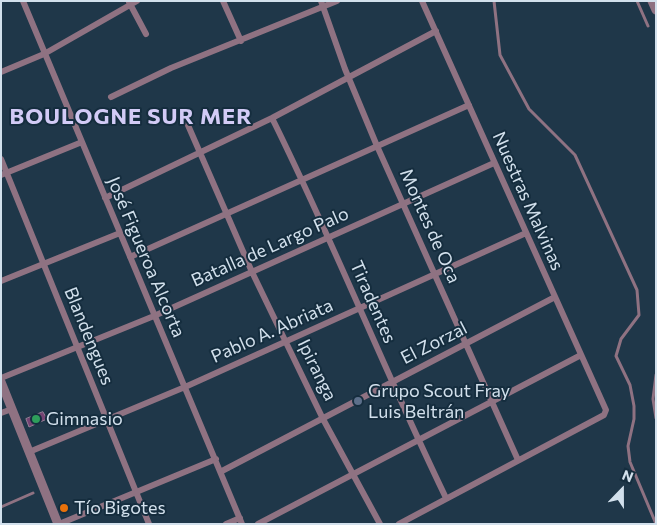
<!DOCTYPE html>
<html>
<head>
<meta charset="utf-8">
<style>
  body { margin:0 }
  #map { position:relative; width:657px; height:525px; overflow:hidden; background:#1f3749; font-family:Commissioner,sans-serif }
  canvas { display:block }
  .frame { position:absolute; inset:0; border:2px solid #d2e0ec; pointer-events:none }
  .north { position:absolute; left:597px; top:465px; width:50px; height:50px; -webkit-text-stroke:4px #152d3e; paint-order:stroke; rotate:22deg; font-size:14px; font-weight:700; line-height:20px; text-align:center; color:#d2e0ec }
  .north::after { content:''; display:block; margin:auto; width:18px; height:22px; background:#d2e0ec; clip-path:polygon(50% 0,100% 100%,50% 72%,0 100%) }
</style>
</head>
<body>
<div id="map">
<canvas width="657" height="525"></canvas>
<div class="frame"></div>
<div class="north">N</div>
</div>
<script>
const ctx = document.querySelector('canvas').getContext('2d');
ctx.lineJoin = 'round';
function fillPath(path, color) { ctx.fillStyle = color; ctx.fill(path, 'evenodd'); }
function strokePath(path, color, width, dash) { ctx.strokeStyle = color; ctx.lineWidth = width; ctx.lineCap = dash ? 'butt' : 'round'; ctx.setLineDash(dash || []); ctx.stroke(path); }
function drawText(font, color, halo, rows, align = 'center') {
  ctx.font = font + ' Commissioner,sans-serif'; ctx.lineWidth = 4; ctx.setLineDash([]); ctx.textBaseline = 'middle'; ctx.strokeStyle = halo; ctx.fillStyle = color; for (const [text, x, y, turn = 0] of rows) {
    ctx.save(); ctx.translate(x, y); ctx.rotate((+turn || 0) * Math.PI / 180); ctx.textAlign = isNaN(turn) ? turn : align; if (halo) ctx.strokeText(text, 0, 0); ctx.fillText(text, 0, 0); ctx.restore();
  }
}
const building = new Path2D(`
  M43,412L47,419L29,427L26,419Z`);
const service = new Path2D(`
  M494,1L500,55L529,109L575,155L637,290L639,315L621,339L616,356L630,385L634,406V419L628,446L630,462L656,524
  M637,1L648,26
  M656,375L653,399L656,418
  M1,507L33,493`);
const minor = new Path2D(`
  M23,1L242,524
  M223,1L241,41
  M321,1L345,69L377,146L518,460
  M129,2L146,34
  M1,72L44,54L137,1
  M111,97L171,68L337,1
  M184,116L252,272L323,419L380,524
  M272,118C334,243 385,372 446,498
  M1,159L149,524
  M1,175L82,142
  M105,198L272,118L436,31
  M130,257L469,105
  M1,281L120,233
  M1,378L154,316L494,163
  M1,413L12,409
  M29,452L185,387L526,233
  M222,471L555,297
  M59,524L216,459
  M226,524L240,518
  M258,524L581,355
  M399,524L604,415L606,410L422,1`);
const tertiary = new Path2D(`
  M652,1L656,10
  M1,382L58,524`);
const markers = [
  [358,401,5,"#5c6f8a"],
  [36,419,5,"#2e9e5b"],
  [64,508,5,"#e8710a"]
];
const streetNames = [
  ["Nuestras Malvinas",528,201,66],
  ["Montes de Oca",430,226,66],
  ["Batalla de Largo Palo",270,247,-24],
  ["José Figueroa Alcorta",146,257,67],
  ["Tiradentes",373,302,66],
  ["Pablo A. Abriata",272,331,-24],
  ["Blandengues",89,336,68],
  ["El Zorzal",434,343,-27],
  ["Ipiranga",317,370,64]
];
const poiNames = [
  ["Grupo Scout Fray",368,391],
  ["Luis Beltrán",368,412],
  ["Gimnasio",46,419],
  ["Tío Bigotes",74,508]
];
const districtNames = [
  ["BOULOGNE SUR MER",131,117]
];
fillPath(building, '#754373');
strokePath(building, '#977f96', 1);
strokePath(service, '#8f7282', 3);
strokePath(minor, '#8f7282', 6);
strokePath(tertiary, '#8f7282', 9);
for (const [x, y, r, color] of markers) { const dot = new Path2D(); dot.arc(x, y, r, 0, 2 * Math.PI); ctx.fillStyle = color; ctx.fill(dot); strokePath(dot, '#152d3e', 2); }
drawText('18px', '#d2e0ec', '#152d3e', streetNames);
drawText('18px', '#d2e0ec', '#152d3e', poiNames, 'left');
ctx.letterSpacing = '1px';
drawText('bold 22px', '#d2cbf6', '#152d3e', districtNames);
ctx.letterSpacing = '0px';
</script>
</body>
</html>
